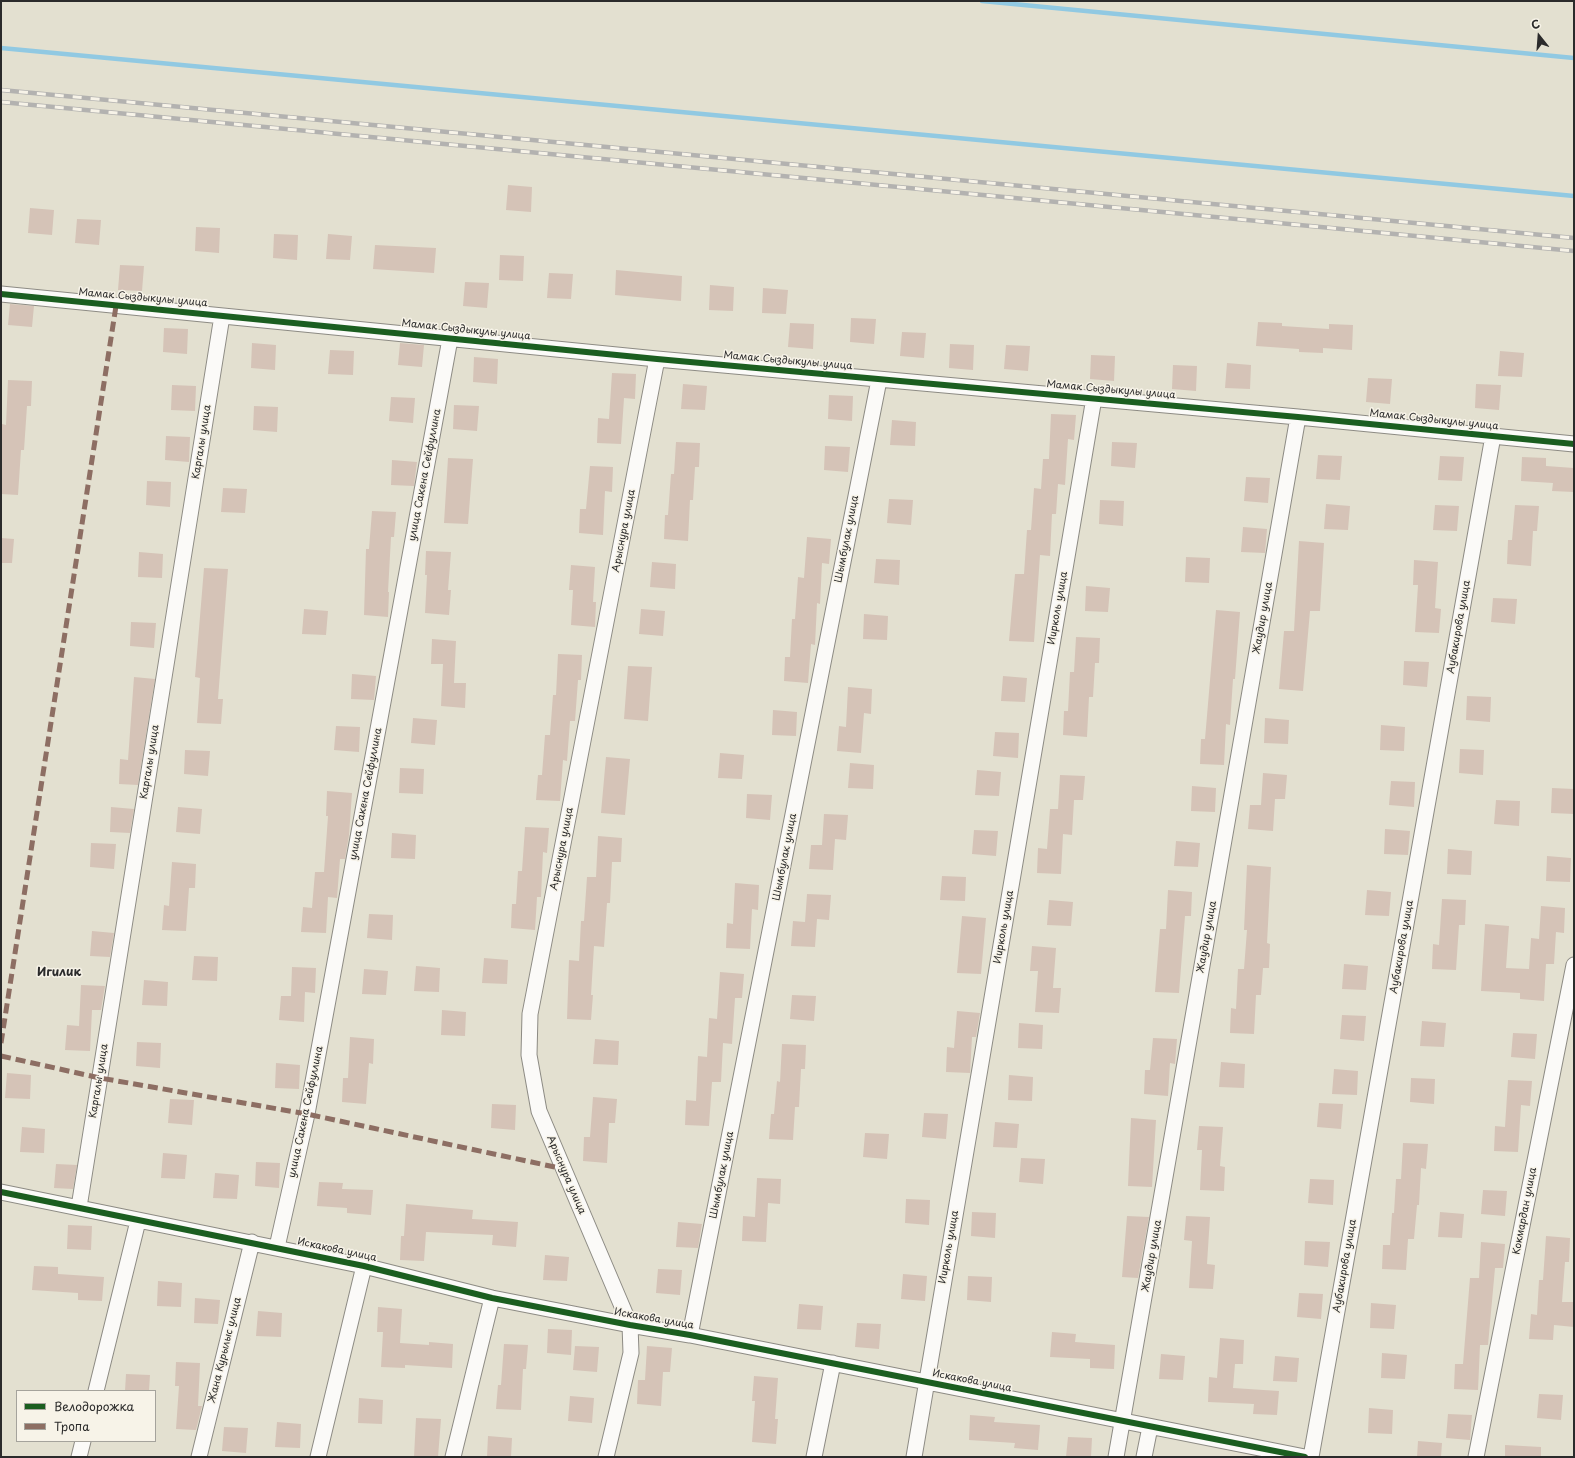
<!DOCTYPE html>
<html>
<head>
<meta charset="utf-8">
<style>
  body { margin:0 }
  #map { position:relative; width:1575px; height:1458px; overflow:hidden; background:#e3e0d0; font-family:"Playpen Sans",sans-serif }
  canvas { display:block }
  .frame { position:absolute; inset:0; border:2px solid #2b2b2b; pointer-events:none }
  .legend { position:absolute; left:16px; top:1390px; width:140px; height:52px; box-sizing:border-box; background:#f7f3e8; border:1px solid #a5a39c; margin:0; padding:5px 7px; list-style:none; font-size:12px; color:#2b2b2b }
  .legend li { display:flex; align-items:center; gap:8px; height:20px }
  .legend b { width:20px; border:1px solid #a5a39c }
  .north { position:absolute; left:1519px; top:16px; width:40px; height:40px; -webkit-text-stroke:3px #f7f3e8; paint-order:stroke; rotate:343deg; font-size:11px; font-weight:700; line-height:16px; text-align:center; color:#2b2b2b }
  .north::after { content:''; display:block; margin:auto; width:14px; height:18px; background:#2b2b2b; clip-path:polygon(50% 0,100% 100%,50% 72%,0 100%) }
</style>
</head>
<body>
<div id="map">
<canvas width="1575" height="1458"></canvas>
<div class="frame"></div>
<ul class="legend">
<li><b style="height:5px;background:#1b5e20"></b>Велодорожка</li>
<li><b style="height:5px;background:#8d6e63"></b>Тропа</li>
</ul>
<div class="north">С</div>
</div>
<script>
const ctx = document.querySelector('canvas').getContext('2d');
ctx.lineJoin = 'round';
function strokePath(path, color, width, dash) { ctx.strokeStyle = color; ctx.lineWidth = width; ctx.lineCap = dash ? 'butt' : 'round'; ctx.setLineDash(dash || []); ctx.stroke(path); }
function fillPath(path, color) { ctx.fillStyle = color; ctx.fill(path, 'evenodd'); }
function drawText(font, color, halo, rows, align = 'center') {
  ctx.font = font + ' "Playpen Sans",sans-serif'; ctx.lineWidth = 3; ctx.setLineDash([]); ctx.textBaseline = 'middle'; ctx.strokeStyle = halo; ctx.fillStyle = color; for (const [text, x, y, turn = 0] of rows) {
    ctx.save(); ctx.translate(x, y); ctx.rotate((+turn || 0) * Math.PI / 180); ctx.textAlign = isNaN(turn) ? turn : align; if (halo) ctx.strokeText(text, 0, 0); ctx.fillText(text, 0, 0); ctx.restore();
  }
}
const stream = new Path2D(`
  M982,1L1574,58
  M1,48L1574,196`);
const building = new Path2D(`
  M508,185L532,187L531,212L506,210Z
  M30,208L54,210L52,235L28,233Z
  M77,219L101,220L99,245L75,243Z
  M196,227L220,228L219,253L195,251Z
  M274,234L298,235L297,260L273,258Z
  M328,234L352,236L350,260L326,259Z
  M375,245L436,248L434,273L373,269Z
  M500,255L524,256L523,281L499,280Z
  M120,265L144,266L142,291L118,290Z
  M616,270L682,276L681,301L615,295Z
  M549,273L573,274L571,299L547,298Z
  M465,282L489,283L487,308L463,306Z
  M710,285L734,287L733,311L709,310Z
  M763,288L788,290L786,314L762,313Z
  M10,304L34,306L32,327L8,325Z
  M851,318L876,319L874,344L850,342Z
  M1258,322L1282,323V326L1329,329V324L1353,325L1352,350L1323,348V353L1299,352V349L1256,346Z
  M790,323L814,324L813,349L788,347Z
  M164,328L188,329L187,354L163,352Z
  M902,332L926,333L924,358L900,356Z
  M252,343L276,345L275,370L251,368Z
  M400,343L424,345L422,367L398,365Z
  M950,344L974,345L973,370L949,368Z
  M1006,345L1030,346L1028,371L1004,369Z
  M330,350L354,351L353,375L328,374Z
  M1500,351L1524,353L1522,377L1498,376Z
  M1091,355L1115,356L1114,381L1090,379Z
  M474,357L498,359L497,384L473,382Z
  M1227,363L1251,365L1250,389L1225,388Z
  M1173,365L1197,366L1196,391L1172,389Z
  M612,373L636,374L635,399L624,398L621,444L597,443L598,418L609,419Z
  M1368,378L1392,379L1390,404L1366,402Z
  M8,380L32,381L31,406H27L24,450H21L18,495L1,494L2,424L6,425Z
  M683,384L707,386L705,410L681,409Z
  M1476,384L1501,385L1499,410L1475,408Z
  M172,385L196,386L195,411L171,410Z
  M829,395L853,396L852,421L828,419Z
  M391,397L415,398L413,423L389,421Z
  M454,405L479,406L477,431L453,429Z
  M254,406L278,407L277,432L253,430Z
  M1051,414L1076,415L1074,440L1068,439L1065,485L1058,484L1056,514H1052L1050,556L1040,555L1034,642L1009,641L1015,574H1024L1027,530H1031L1034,488L1041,489L1043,459H1049Z
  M892,420L916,422L915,446L890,445Z
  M166,436L190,437L189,462L165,460Z
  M676,442L700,443L699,467H695L693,500H690L688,541L664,539L665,515H668L671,474H674Z
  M1112,442L1137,443L1135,468L1111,466Z
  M825,446L850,447L848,472L824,470Z
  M1318,455L1342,456L1340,480L1316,479Z
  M1440,456L1464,457L1462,481L1438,480Z
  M1522,457L1546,458V466L1574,468V492L1552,491L1553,483L1521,481Z
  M448,458L473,459L468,524L444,523Z
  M392,460L417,462L414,486L391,485Z
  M590,466L613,467L612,492L605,491L603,535L579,533L580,509H586Z
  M1246,477L1270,478L1268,503L1244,501Z
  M147,481L171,482L170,507L146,505Z
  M223,488L247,489L245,513L221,512Z
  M889,499L913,500L911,525L887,523Z
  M1100,500L1124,501L1123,526L1099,524Z
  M1326,504L1350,506L1348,530L1324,529Z
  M1435,505L1459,506L1457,531L1433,530Z
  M1515,505L1539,506L1537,531H1533L1531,566L1507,564L1508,540H1512Z
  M372,511L396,512L394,537H391L388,592H389L388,617L364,615L366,549H369Z
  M1243,527L1267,529L1265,553L1241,552Z
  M807,537L831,539L829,564L822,563L820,604L817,603L815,645L811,644L808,683L784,681L785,657H790L792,619H795L798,577L804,578Z
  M1,538L14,539L12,563H1Z
  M1299,541L1324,543L1320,611H1310L1303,691L1279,689L1284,631H1294Z
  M426,551L451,552L448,590H451L449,615L425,613L427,575H425Z
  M139,552L163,554L162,578L138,577Z
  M1186,557L1210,558L1209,583L1185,582Z
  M876,559L900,560L899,585L874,583Z
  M1414,560L1438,562L1435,608L1441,609L1439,633L1415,632L1418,585H1413Z
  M652,562L676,564L675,589L650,587Z
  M571,565L595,567L593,602H596L595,627L571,625L573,590H569Z
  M204,568L228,569L218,699H223L221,724L197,723L200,678L195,677Z
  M1086,586L1110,588L1108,612L1085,611Z
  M1493,598L1517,599L1515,624L1491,622Z
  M304,609L328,611L326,635L302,634Z
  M641,609L665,611L663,636L639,634Z
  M1216,610L1240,612L1235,679H1233L1230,725L1226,724L1224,765L1200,764L1201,739H1205Z
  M864,614L888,616L887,640L863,639Z
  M131,622L156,623L154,648L130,646Z
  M1076,637L1100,638L1099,663H1095L1093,697H1089L1087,737L1063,735L1064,711H1068L1070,672H1074Z
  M432,639L456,641L454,683H466L465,708L441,706L443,664H431Z
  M558,654L582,655L581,680H578L575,721H570L567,761L563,760L560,801L536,800L538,775H542L545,735H550L553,695H556Z
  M1404,661L1429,662L1427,687L1403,685Z
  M628,666L652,667L648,721L624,719Z
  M352,674L376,676L374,700L351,699Z
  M1003,676L1027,678L1025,702L1001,701Z
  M134,677L155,679L138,785L119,784L120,759L128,760Z
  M848,687L872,689L871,714L864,713L861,753L837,751L839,726L846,727Z
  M1467,696L1491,697L1490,722L1466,720Z
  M773,710L797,712L796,736L772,735Z
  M413,718L437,720L435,745L411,743Z
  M1265,718L1289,720L1288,744L1264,743Z
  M1381,725L1405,727L1404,751L1380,750Z
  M336,726L360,727L359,752L334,750Z
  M995,732L1019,733L1018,758L993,756Z
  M1460,749L1484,750L1483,775L1459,773Z
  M185,750L210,751L208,776L184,774Z
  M720,753L744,755L742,779L718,778Z
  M606,757L630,759L625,815L601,813Z
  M850,763L874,765L873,789L848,788Z
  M400,768L424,769L423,794L399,793Z
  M977,770L1001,772L999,796L975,795Z
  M1263,773L1287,775L1285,799H1275L1273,831L1248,829L1250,805H1261Z
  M1060,775L1085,776L1083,800H1074L1072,835L1063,834L1061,874L1037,873L1038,848L1047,849L1050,809H1058Z
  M1391,781L1415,782L1414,807L1389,805Z
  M1192,786L1216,788L1215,812L1191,811Z
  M1552,788L1574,789V814L1551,813Z
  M327,791L352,793L349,835L345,859H340L337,898L328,897L326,933L301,932L303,907L312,908L315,872H324L328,816H326Z
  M747,794L772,795L770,820L746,818Z
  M1496,800L1520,801L1519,826L1494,824Z
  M111,807L134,809L130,833L110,832Z
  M178,807L202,809L200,834L176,832Z
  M824,814L848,815L846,840L835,839L833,870L809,869L811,845H822Z
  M525,827L549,828L547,853L543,852L541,897H537L535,930L511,928L512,904H516L518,871H522Z
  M1385,829L1410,831L1408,855L1384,854Z
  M974,830L998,831L996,856L972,854Z
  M392,833L416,835L415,859L391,858Z
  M598,836L622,838L621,862H612L610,903H607L604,947L594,946L591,995H593L591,1020L567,1019L569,960L579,961L581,921H584L587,877H596Z
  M1176,841L1200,843L1198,867L1174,866Z
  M91,843L116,844L114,869L90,867Z
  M1448,849L1472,851L1471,875L1447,874Z
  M1547,856L1571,858L1570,882L1546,881Z
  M172,862L196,864L195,888H189L186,931L162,930L164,905L169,906Z
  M1247,865L1271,867L1267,943L1270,944L1269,968H1263L1261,995H1256L1254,1034L1230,1033L1231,1008L1236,1009L1238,969H1244L1247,930H1244Z
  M942,876L966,877L965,901L940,900Z
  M735,883L759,885L758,910L752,909L750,949L726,948L727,923L733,924Z
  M1168,890L1192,892L1191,916H1185L1179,993L1155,992L1160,929H1166Z
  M1367,890L1391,892L1389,916L1365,915Z
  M807,894L831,895L829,920L817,919L815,947L791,946L793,921L805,922Z
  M1442,899L1466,900L1465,925H1459L1456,970L1432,969L1433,944L1439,945Z
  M1049,900L1073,902L1071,926L1047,925Z
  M1541,906L1565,908L1564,933L1556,932L1554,964H1546L1544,1001L1520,999V993L1481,991L1485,924L1509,926L1506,968L1529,969L1531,938L1539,939Z
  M369,914L393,915L392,940L367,938Z
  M962,916L986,918L981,974L957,973Z
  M92,931L114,933L110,957L90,956Z
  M1032,946L1056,948L1053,988H1061L1059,1013L1035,1012L1038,971H1030Z
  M194,956L218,957L217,981L192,980Z
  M484,958L508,960L507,984L482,983Z
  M1344,964L1368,966L1366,990L1342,989Z
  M416,966L440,968L439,992L414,991Z
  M292,967L316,968L315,993L305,992L304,1022L279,1020L281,996H291Z
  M364,969L388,971L386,995L362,994Z
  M720,972L744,974L742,998H735L732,1044L723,1043L721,1082H712L709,1126L685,1125L686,1100L696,1101L698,1056L707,1057L709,1018L717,1019Z
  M144,980L168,982L167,1006L142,1005Z
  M81,985L105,986L101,1010H92L90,1051L65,1050L67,1025L79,1026Z
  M792,995L816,996L814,1021L790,1019Z
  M442,1010L466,1012L465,1036L441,1035Z
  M957,1011L980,1013L976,1037H972L970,1073L946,1072L947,1047L954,1048Z
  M1342,1015L1366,1016L1364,1041L1340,1039Z
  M1422,1021L1446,1023L1444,1047L1420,1046Z
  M1019,1023L1043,1025L1042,1049L1018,1048Z
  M1513,1033L1537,1034L1535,1059L1511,1057Z
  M350,1037L374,1039L373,1064L369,1063L366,1104L342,1102L343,1078H348Z
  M1153,1038L1177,1039L1175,1064L1170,1063L1168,1096L1144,1094L1145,1070H1150Z
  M595,1039L619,1041L618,1065L593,1064Z
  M137,1042L161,1043L160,1068L136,1066Z
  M782,1044L806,1045L805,1069H801L799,1107H795L793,1140L769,1139L771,1114H774L777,1081L780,1082Z
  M1221,1062L1245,1064L1244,1088L1219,1087Z
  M276,1063L300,1065L299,1089L275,1088Z
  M1334,1069L1358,1071L1357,1095L1332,1094Z
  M7,1073L31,1075L30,1099L5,1098Z
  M1009,1075L1033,1077L1032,1101L1008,1100Z
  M1411,1078L1435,1079L1434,1104L1410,1102Z
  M1508,1080L1532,1081L1530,1106L1521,1105L1518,1152L1494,1151L1495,1126L1505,1127Z
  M593,1097L617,1099L615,1123H609L607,1163L583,1161L584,1137H590Z
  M170,1099L194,1100L192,1125L168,1123Z
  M1319,1103L1343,1104L1341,1129L1317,1127Z
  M492,1104L516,1105L515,1130L491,1128Z
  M924,1113L948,1114L946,1139L922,1137Z
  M1131,1118L1156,1120L1152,1187L1128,1186Z
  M995,1122L1019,1124L1017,1148L993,1147Z
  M1199,1126L1223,1127L1220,1166L1225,1167L1224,1191L1200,1190L1202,1150H1197Z
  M22,1127L45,1129L44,1153L20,1152Z
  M865,1133L889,1134L887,1159L863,1157Z
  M1403,1143L1428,1144L1426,1169L1421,1168L1419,1205H1417L1414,1239H1408L1406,1270L1382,1269L1383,1245H1390L1392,1213H1394L1396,1179H1401Z
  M163,1153L187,1155L185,1179L161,1178Z
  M1021,1158L1045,1159L1043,1184L1019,1182Z
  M256,1162L280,1163L279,1188L255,1186Z
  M56,1164L77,1165L73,1189L54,1188Z
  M215,1173L239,1175L237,1199L213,1198Z
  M757,1178L781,1179L780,1204L768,1203L766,1242L742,1241L743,1216L755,1217Z
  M1310,1179L1334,1180L1333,1205L1308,1203Z
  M319,1182L343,1183L342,1189L373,1190L371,1215L347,1213V1208L317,1206Z
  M1483,1190L1507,1191L1505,1216L1481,1214Z
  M906,1199L930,1200L929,1225L905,1223Z
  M406,1204L473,1210L472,1219L518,1222L516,1247L492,1245L493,1235L426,1232L424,1261L400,1260L401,1236H404Z
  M972,1212L996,1213L995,1238L971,1236Z
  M1440,1212L1464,1214L1462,1238L1438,1237Z
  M1127,1216L1149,1217L1138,1278L1122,1277Z
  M1186,1216L1210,1217L1207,1264L1215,1265L1213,1289L1189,1288L1192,1241L1184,1240Z
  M678,1222L702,1224L698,1248L676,1247Z
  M68,1225L92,1226L91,1250L67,1249Z
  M1546,1236L1570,1238L1569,1262H1565L1562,1302H1574V1327L1554,1325L1553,1340L1529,1339L1531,1314L1537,1315L1539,1280H1543Z
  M1305,1241L1330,1242L1328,1267L1304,1265Z
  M1481,1242L1505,1244L1503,1268H1495L1488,1345H1480L1478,1390L1454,1389L1455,1364H1463L1470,1278H1479Z
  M545,1255L569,1257L567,1281L543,1280Z
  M34,1266L58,1267V1274L104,1277L102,1301L78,1300V1293L32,1290Z
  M658,1269L682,1270L680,1295L656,1293Z
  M903,1274L927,1276L925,1301L901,1299Z
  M968,1276L992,1277L991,1302L967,1300Z
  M158,1281L182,1283L181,1307L157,1306Z
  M1299,1293L1323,1294L1321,1319L1297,1317Z
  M195,1298L220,1300L218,1324L194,1323Z
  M1371,1303L1396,1305L1394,1329L1370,1328Z
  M799,1304L823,1306L821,1330L797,1329Z
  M378,1307L402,1309L400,1343L429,1345V1342L453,1344L452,1368L405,1365V1368L381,1367L383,1332H377Z
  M258,1311L282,1313L281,1337L256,1336Z
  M857,1323L881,1324L879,1349L855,1347Z
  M548,1329L572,1330L571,1355L547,1353Z
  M1052,1332L1076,1334L1075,1342L1115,1345L1114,1369L1090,1368V1359L1050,1357Z
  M1220,1338L1244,1340L1243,1364H1235L1233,1388L1279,1391L1277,1415L1253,1414L1254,1404L1208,1402L1209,1377L1217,1378Z
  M504,1344L528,1345L526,1369H523L521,1410L496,1409L498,1385H501Z
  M575,1346L599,1347L597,1372L573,1370Z
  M647,1346L672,1348L670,1372H663L661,1406L637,1404L638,1380H645Z
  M1382,1353L1407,1355L1405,1379L1381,1378Z
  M1161,1354L1185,1356L1183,1380L1159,1379Z
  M1275,1356L1299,1358L1297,1382L1273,1381Z
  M176,1362L200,1363L198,1406H202L196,1430L176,1429L179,1386H175Z
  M126,1374L150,1375L149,1391H125Z
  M754,1376L778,1378L775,1419H778L776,1444L752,1442L755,1401H752Z
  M1539,1394L1563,1395L1561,1420L1537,1418Z
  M570,1396L594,1398L592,1423L568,1421Z
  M359,1398L383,1400L382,1424L358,1423Z
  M1369,1408L1393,1410L1392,1434L1368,1433Z
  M1448,1414L1472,1415L1470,1440L1446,1438Z
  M970,1415L995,1417L994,1422L1040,1425L1038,1450L1014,1448L1015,1443L969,1440Z
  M416,1418L441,1419L438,1457H414Z
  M277,1422L301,1424L300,1448L275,1447Z
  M224,1427L248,1428L246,1453L222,1451Z
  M488,1436L512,1438L511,1457H487Z
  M1068,1437L1092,1438L1091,1457H1066Z
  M1418,1441L1442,1443L1441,1457H1417Z
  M1505,1445L1541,1447V1457H1505Z`);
const street = new Path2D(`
  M1,294L657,359L1298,417L1574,444
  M1,1192L364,1266L492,1298L630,1325L690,1335L1305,1457
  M79,1207L222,316
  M277,1247L307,1114L450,339
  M690,1335L879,380
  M96,1391L138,1221
  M79,1457L83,1441
  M199,1457L252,1242
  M318,1457L364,1266
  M453,1457L492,1298
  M606,1457L631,1353L630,1325L539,1111L529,1055L530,1014L657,359
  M814,1457L833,1363
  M914,1457L1094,398
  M1116,1457L1298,417
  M1144,1457L1150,1427
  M1311,1457L1493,436
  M1476,1457L1574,965`);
const rail = new Path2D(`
  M1,90L1574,238
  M1,102L1574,251`);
const quiet = new Path2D(`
  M1,1043L116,306
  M1,1056L100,1078L307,1114L564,1169`);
const cycleway = new Path2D(`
  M1,294L657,359L1298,417L1574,444
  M1,1192L364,1266L492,1298L630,1325L690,1335L1305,1457`);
const streetNames = [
  ["Мамак Сыздыкулы улица",143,298,5],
  ["Мамак Сыздыкулы улица",466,330,6],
  ["Мамак Сыздыкулы улица",788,361,5],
  ["Мамак Сыздыкулы улица",1111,390,5],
  ["Мамак Сыздыкулы улица",1434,420,6],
  ["Каргалы улица",202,442,-81],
  ["улица Сакена Сейфуллина",425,475,-79],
  ["Арыснура улица",624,531,-79],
  ["Шымбулак улица",847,539,-79],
  ["Иирколь улица",1058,608,-80],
  ["Жаудир улица",1263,618,-80],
  ["Аубакирова улица",1459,627,-80],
  ["Каргалы улица",150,762,-81],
  ["улица Сакена Сейфуллина",366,794,-79],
  ["Арыснура улица",562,849,-79],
  ["Шымбулак улица",785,857,-79],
  ["Иирколь улица",1004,927,-80],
  ["Жаудир улица",1207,937,-80],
  ["Аубакирова улица",1402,947,-80],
  ["Каргалы улица",99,1081,-81],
  ["улица Сакена Сейфуллина",306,1112,-78],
  ["Арыснура улица",566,1175,67],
  ["Шымбулак улица",722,1175,-79],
  ["Кокмардан улица",1525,1211,-79],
  ["Иирколь улица",949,1247,-80],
  ["Искакова улица",337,1250,12],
  ["Жаудир улица",1152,1256,-80],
  ["Аубакирова улица",1345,1266,-80],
  ["Искакова улица",654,1319,10],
  ["Жана Курылыс улица",225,1350,-76],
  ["Искакова улица",972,1381,11]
];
const quarterNames = [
  ["Игилик",59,973]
];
strokePath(stream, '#91c9e2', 4.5);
fillPath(building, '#d5c3b7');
strokePath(street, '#8d8b84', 17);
strokePath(street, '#fbfaf8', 15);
strokePath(rail, '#b3b2b0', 4.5);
strokePath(rail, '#f7f3e8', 3, [9]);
strokePath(quiet, '#8d6e63', 5, [10, 5]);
strokePath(cycleway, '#1b5e20', 6);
drawText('10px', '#2b2b2b', '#f7f3e8', streetNames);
drawText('bold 12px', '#2b2b2b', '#f7f3e8', quarterNames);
</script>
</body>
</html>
